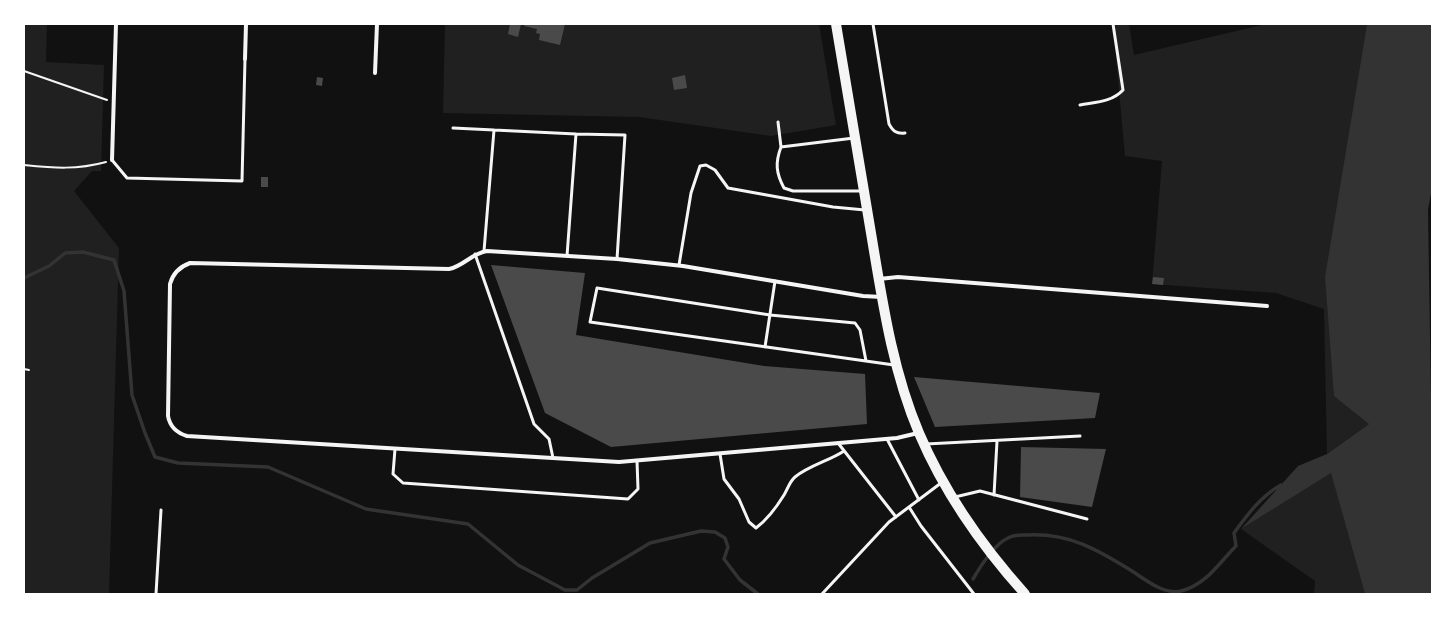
<!DOCTYPE html>
<html>
<head>
<meta charset="utf-8">
<style>
  body { margin:0 }
  #map { position:relative; width:1456px; height:618px; overflow:hidden; background:#111; font-family:Helvetica,sans-serif }
  canvas { display:block }
  .frame { position:absolute; inset:0; border:25px solid #fff; pointer-events:none }
</style>
</head>
<body>
<div id="map">
<canvas width="1456" height="618"></canvas>
<div class="frame"></div>
</div>
<script>
const ctx = document.querySelector('canvas').getContext('2d');
ctx.lineJoin = 'round';
function fillPath(path, color) { ctx.fillStyle = color; ctx.fill(path, 'evenodd'); }
function strokePath(path, color, width, dash) { ctx.strokeStyle = color; ctx.lineWidth = width; ctx.lineCap = dash ? 'butt' : 'round'; ctx.setLineDash(dash || []); ctx.stroke(path); }
const green = new Path2D(`
  M24,24H47L46,62L104,65L101,171H92L74,191L119,248L109,594H24Z
  M445,24H819L836,125L771,136L639,117L443,113Z
  M1113,24H1129L1134,55L1266,24H1367L1325,276L1369,424L1327,454L1324,309L1276,293L1152,284L1162,161L1125,156Z
  M1331,472L1365,594H1314L1315,581L1241,529Z`);
const water = new Path2D(`
  M1367,24H1432V188L1428,209L1432,466V594H1365L1331,473L1241,529L1298,466L1327,454L1369,424L1334,396L1325,276Z`);
const stream = new Path2D(`
  M24,278L49,266L65,253L83,252L114,260L124,291L132,395L145,433L155,457L178,463L268,467L366,509L468,524L518,565L565,590H577L592,578L650,543L701,531L715,532L725,538L728,547L724,559L740,580L758,594
  M973,579C980,567 995,544 1008,538C1014,534 1022,535 1028,535C1070,533 1098,550 1132,571C1146,580 1164,595 1181,591C1206,585 1219,563 1236,546L1234,533C1247,515 1261,496 1281,485`);
const building = new Path2D(`
  M510,24H521L518,37L508,34Z
  M525,24H565L560,45L539,40L540,34L536,33L537,29L524,26Z
  M685,75L687,88L674,90L672,78Z
  M317,77L323,78L322,86L316,85Z
  M261,177H268V187H261Z
  M491,265L585,273L576,335L764,366L865,374L867,424L611,447L545,413Z
  M1153,277L1164,278L1163,285L1152,284Z
  M914,377L1100,393L1095,418L935,427Z
  M1021,447L1106,449L1092,507L1020,497Z`);
const path = new Path2D(`
  M24,71L107,100
  M24,165C54,168 77,170 106,162
  M24,369L29,370`);
const service = new Path2D(`
  M873,24L889,124C893,131 896,134 905,133
  M1080,105C1096,102 1112,102 1123,90L1113,24
  M778,122L781,147
  M453,128L576,134
  M854,138L781,147C775,163 776,173 784,188L793,191H861
  M112,160L127,178L242,181L245,59
  M484,251L494,130
  M475,254L534,424L549,439L553,458
  M567,256L576,134L625,135L617,259
  M679,265L691,193L700,166L706,165L715,170L728,188L833,207L865,210
  M765,347L775,281
  M866,361L860,330L855,323L770,315L597,288L590,322L894,365
  M887,439L919,500
  M838,443L896,517
  M926,444L1080,436
  M395,449L393,474L403,483L628,499L638,489L637,461
  M720,454L724,479L739,499L749,522L756,528C768,519 776,508 784,495C787,490 790,481 795,477C810,465 829,461 844,451
  M994,495L997,441
  M955,497L980,491L1087,519
  M909,507L921,526L974,594
  M156,594L161,510
  M822,594L889,522L941,483`);
const minor = new Path2D(`
  M245,59L246,24
  M375,73L377,24
  M112,160L116,24
  M879,279L898,277L1267,306
  M882,297L863,296L683,266L617,259L487,251C472,253 464,266 449,269L190,263C179,267 173,273 170,284L168,416C170,427 177,433 187,436L619,462L897,438L918,433`);
const primary = new Path2D(`
  M836,24C848,96 860,168 872,239C883,305 893,372 919,433C945,494 981,545 1025,594`);
fillPath(green, '#202020');
fillPath(water, '#333');
strokePath(stream, '#333', 3.5);
fillPath(building, '#4a4a4a');
strokePath(path, '#f5f5f5', 2);
strokePath(service, '#f5f5f5', 3);
strokePath(minor, '#f5f5f5', 4);
strokePath(primary, '#f5f5f5', 10);
</script>
</body>
</html>
